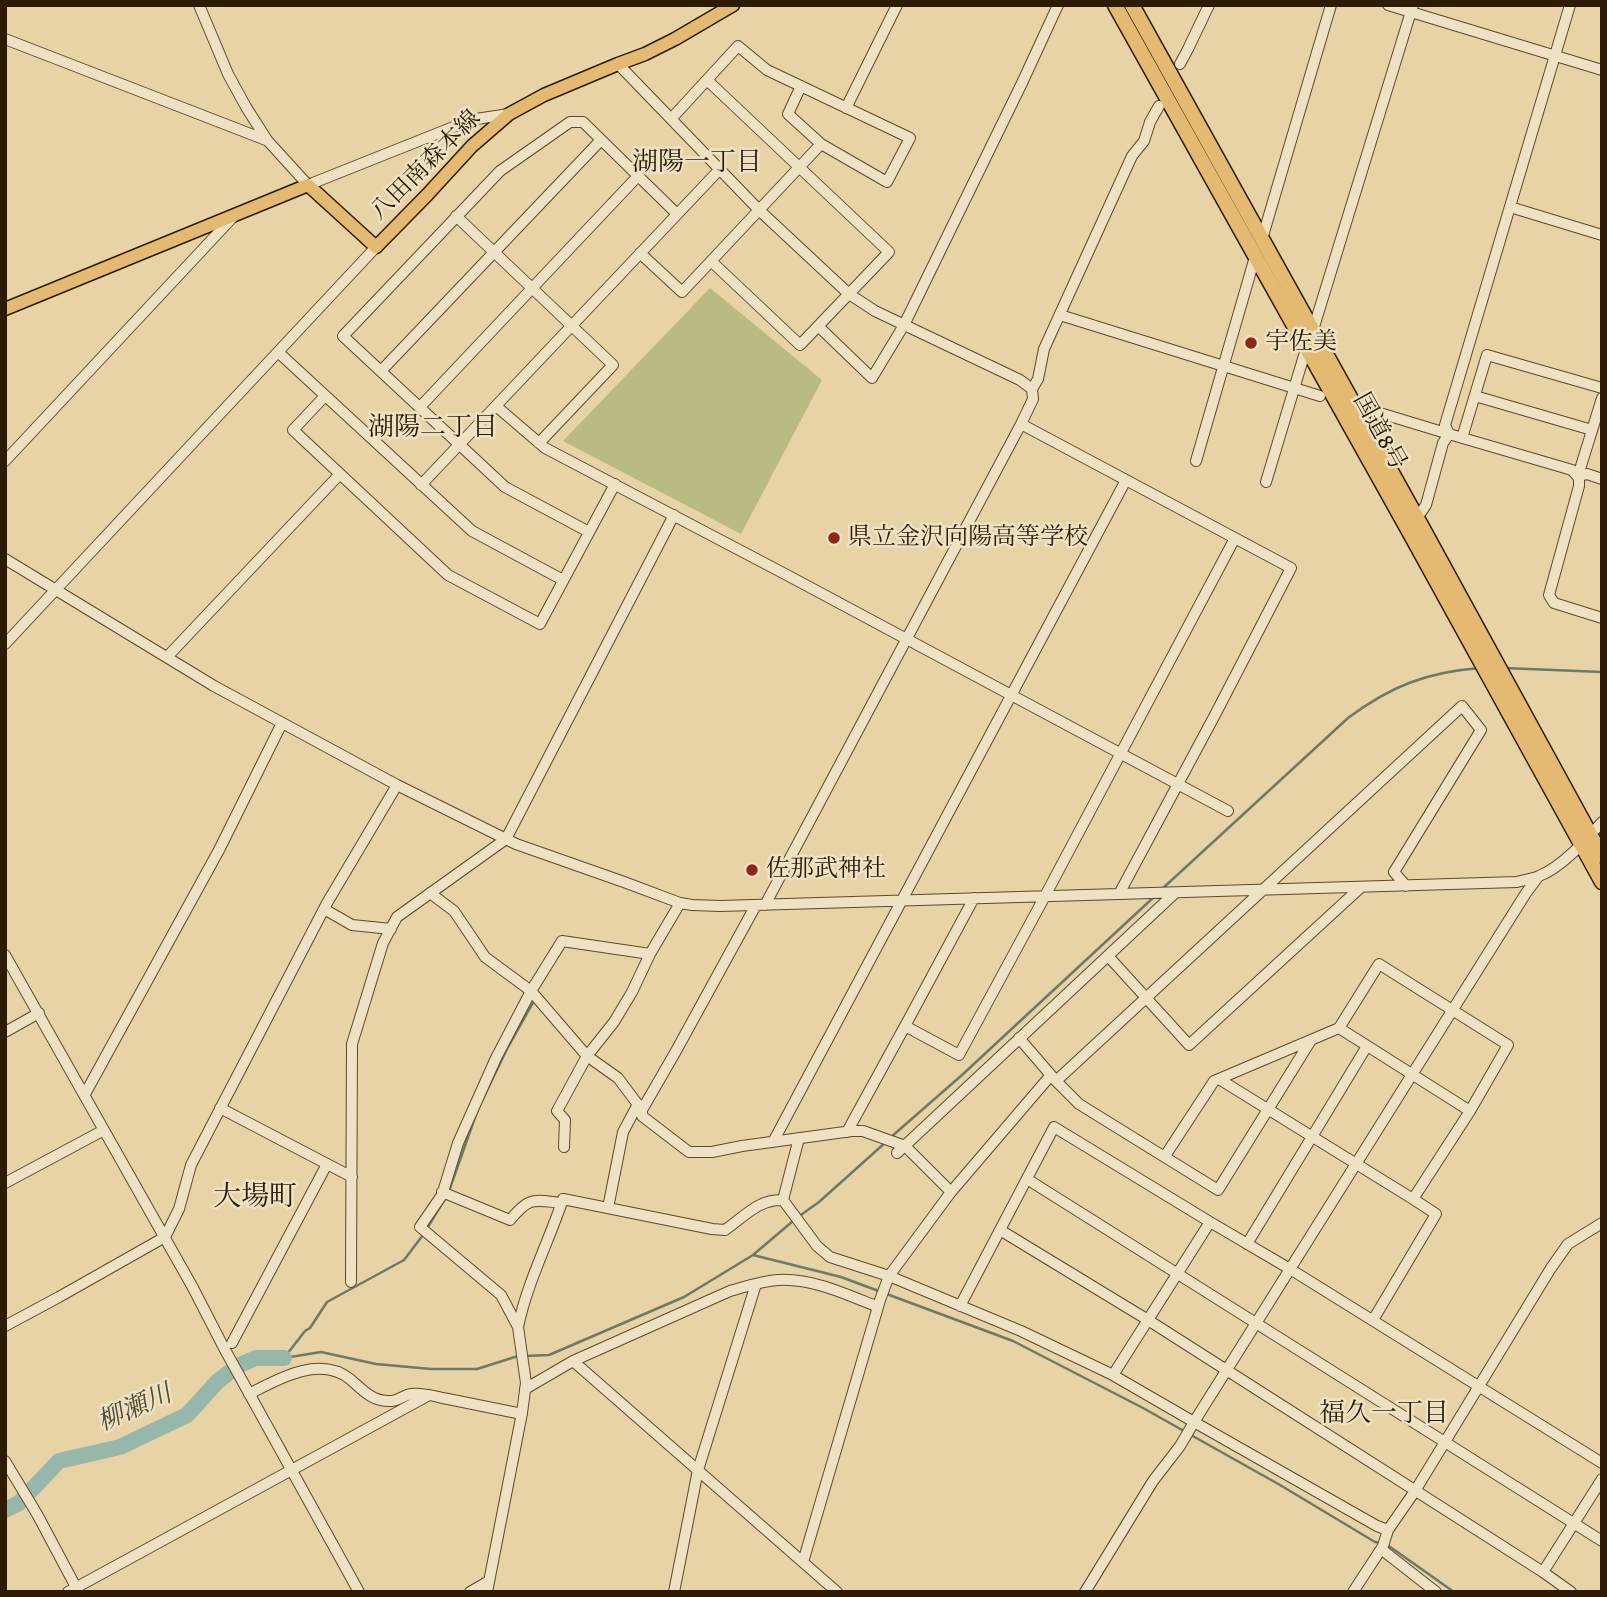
<!DOCTYPE html>
<html>
<head>
<meta charset="utf-8">
<style>
  body { margin:0 }
  #map { position:relative; width:1607px; height:1597px; overflow:hidden; background:#e7d3a5; font-family:"Gentium Book Plus",serif }
  canvas { display:block }
  .frame { position:absolute; inset:0; border:7px solid #2d1b05; pointer-events:none }
</style>
</head>
<body>
<div id="map">
<canvas width="1607" height="1597"></canvas>
<div class="frame"></div>
</div>
<script>
const ctx = document.querySelector('canvas').getContext('2d');
ctx.lineJoin = 'round';
function fillPath(path, color) { ctx.fillStyle = color; ctx.fill(path, 'evenodd'); }
function strokePath(path, color, width, dash) { ctx.strokeStyle = color; ctx.lineWidth = width; ctx.lineCap = dash ? 'butt' : 'round'; ctx.setLineDash(dash || []); ctx.stroke(path); }
function drawText(font, color, halo, rows, align = 'center') {
  ctx.font = font + ' "Gentium Book Plus","Noto Serif JP",serif'; ctx.lineWidth = 5; ctx.setLineDash([]); ctx.textBaseline = 'middle'; ctx.strokeStyle = halo; ctx.fillStyle = color; for (const [text, x, y, turn = 0] of rows) {
    ctx.save(); ctx.translate(x, y); ctx.rotate((+turn || 0) * Math.PI / 180); ctx.textAlign = isNaN(turn) ? turn : align; if (halo) ctx.strokeText(text, 0, 0); ctx.fillText(text, 0, 0); ctx.restore();
  }
}
const green = new Path2D(`
  M710,288L822,380L741,534L563,441Z`);
const stream = new Path2D(`
  M1504,668L1602,672
  M1162,889L1348,718C1391,686 1427,672 1480,668
  M891,1137L962,1075L1155,896
  M449,1191L478,1109L507,1049L534,1001
  M798,1217L819,1202L886,1142
  M753,1255L841,1277L1013,1341L1143,1408L1280,1485L1375,1542L1380,1543
  M525,1356L549,1355L684,1297L753,1255L793,1221
  M284,1358L321,1352L376,1364L431,1369H477L518,1356
  M284,1358L305,1331L310,1328L327,1302L404,1260L423,1235L446,1197
  M1386,1544L1454,1592`);
const river = new Path2D(`
  M5,1510L19,1503L59,1461L120,1447L187,1415L217,1382L237,1366L256,1358H284`);
const minor = new Path2D(`
  M199,5L228,74L246,107L267,140L308,185L456,126L476,119L509,114
  M1388,5L1602,70
  M5,39L266,140
  M618,64L759,210L849,294L875,311L1020,380L1032,389L1033,399L1021,424L765,905
  M1180,64L1188,49L1209,5
  M707,80L889,252L800,345L711,261
  M846,108L897,5
  M671,119L738,46L767,70L910,138L887,182L821,144L788,114L801,86
  M1510,207L1602,235
  M456,216L613,365L539,443
  M1262,239L1331,5
  M640,253L682,292L821,144
  M1060,315L1320,396
  M818,326L872,378L904,325L1022,83L1058,5
  M1313,330L1413,5
  M278,352L472,531L563,580
  M381,371L601,140
  M1032,389L1038,379L1044,349L1132,156L1144,141L1150,122L1159,106
  M325,396L293,430L448,575L540,624L615,484
  M1475,396L1592,430
  M496,406L545,448L785,574L1228,811
  M420,407L638,176
  M1370,410L1449,434
  M1021,424L1291,568L1216,713L1119,894
  M1449,434L1445,425L1570,5
  M1462,438L1487,355L1602,388
  M5,461L233,217
  M1196,461L1255,257
  M1577,476L1581,466L1602,398
  M1577,476L1587,474L1602,479
  M1266,482L1306,349
  M421,485L720,169
  M1417,518L1426,505L1443,443L1449,434L1572,470L1579,478V486L1549,595L1554,603L1602,618
  M589,532L505,487L343,336L500,171L570,122H583L677,214
  M5,559L214,686L397,785L516,844L624,882L680,903L692,905L720,906L1517,882C1524,880 1532,879 1539,876C1562,867 1585,841 1602,822
  M5,644L376,247
  M167,657L340,474
  M430,893L454,911L485,957L531,991L587,1056L618,1078L642,1110V1116L689,1152H712L742,1146L852,1131H863L905,1146L951,1192
  M974,898L905,1026L959,1055L1045,896L1235,538
  M324,909L352,925L391,929
  M5,955L192,1286L224,1348L359,1592
  M1108,956L1189,1045L1360,888
  M1339,1028L1379,964L1508,1045L1470,1111
  M5,1032L39,1013
  M1019,1038L1056,1081L1079,1104L1218,1190L1311,1040
  M1219,1079L1413,1199
  M1056,1081L1462,706L1481,730L1394,872L1406,886
  M85,1094L219,850L282,723
  M220,1108L352,1177
  M642,1110L676,1051L756,905
  M847,1132L905,1026
  M773,1142L1126,480
  M564,1147L565,1120L557,1111L587,1056L614,1022L632,992L650,954
  M897,1153L1175,893
  M1165,1156L1214,1081L1339,1028L1470,1111L1413,1199L1436,1214L1373,1320
  M1027,1179L1602,1541
  M5,1183L104,1130
  M442,1192L510,1220C530,1196 533,1200 562,1203
  M783,1200L799,1138
  M608,1208L623,1132L638,1104
  M1000,1230L1148,1320L1543,1572L1571,1592
  M1247,1244L1367,1046
  M351,1282L352,1044L383,943L397,917L506,839L674,515
  M960,1306L1054,1127L1210,1222L1290,1269L1602,1463
  M5,1326L59,1297L165,1237L179,1209L191,1165L205,1138L327,903L397,785
  M518,1327C527,1283 549,1241 563,1199L712,1229L725,1230C744,1217 758,1199 783,1200L817,1246L830,1257L889,1276L1021,1331L1111,1374L1194,1422L1526,893L1538,877
  M232,1343L327,1164
  M573,1361L837,1592
  M1113,1375L1210,1222
  M525,1389L573,1361L730,1291C745,1287 761,1281 778,1280C812,1278 846,1294 878,1307
  M249,1394C278,1379 319,1355 350,1379C363,1390 372,1402 391,1401C398,1401 404,1395 411,1394C422,1392 437,1397 448,1399C473,1404 497,1409 522,1414
  M5,1461L37,1514L78,1591
  M1381,1549L1436,1592
  M803,1562L880,1300L889,1276L951,1192L1051,1075
  M1543,1572L1602,1479
  M68,1592L429,1395
  M470,1592L489,1581
  M487,1592L522,1413L526,1383L518,1327L501,1295L420,1227L442,1195L458,1143L496,1058L531,991L562,941L650,954L680,903
  M674,1592L698,1470L756,1284
  M1085,1592L1153,1481L1180,1446L1194,1422L1377,1526L1388,1530
  M1353,1592L1383,1546L1388,1530L1415,1491L1551,1268L1568,1244L1602,1223`);
const major = new Path2D(`
  M5,309L308,185L376,247L427,195L472,146L509,114L544,95L618,64L645,54L675,39L733,5`);
const highway = new Path2D(`
  M1115,5L1411,535L1602,882
  M1132,5L1417,518L1602,856`);
const markers = [
  [1251,343,7,"#8f2418"],
  [834,538,7,"#8f2418"],
  [752,870,7,"#8f2418"]
];
const streetNames = [
  ["八田南森本線",426,166,-45],
  ["国道8号",1379,432,61]
];
const poiNames = [
  ["宇佐美",1265,343],
  ["県立金沢向陽高等学校",848,538],
  ["佐那武神社",766,870]
];
const neighbourhoodNames = [
  ["湖陽一丁目",697,163],
  ["湖陽二丁目",433,428],
  ["福久一丁目",1384,1414]
];
const waterNames = [
  ["柳瀬川",135,1409,-24]
];
const quarterNames = [
  ["大場町",255,1198]
];
fillPath(green, '#b9bb83');
strokePath(stream, '#6d7969', 2.5);
strokePath(river, '#97b7ab', 16);
strokePath(minor, '#5c492d', 12);
strokePath(major, '#2d1b05', 15);
strokePath(highway, '#2d1b05', 17);
strokePath(minor, '#efe2c4', 10);
strokePath(major, '#e4ba72', 12);
strokePath(highway, '#e4ba72', 14);
for (const [x, y, r, color] of markers) { const dot = new Path2D(); dot.arc(x, y, r, 0, 2 * Math.PI); ctx.fillStyle = color; ctx.fill(dot); strokePath(dot, '#efe2c4', 2.5); }
drawText('24px', '#2d1b05', '#efe2c4', streetNames);
drawText('24px', '#2d1b05', '#efe2c4', poiNames, 'left');
drawText('26px', '#2d1b05', '#efe2c4', neighbourhoodNames);
drawText('italic 26px', '#4d4a37', '#efe2c4', waterNames);
drawText('28px', '#2d1b05', '#efe2c4', quarterNames);
</script>
</body>
</html>
